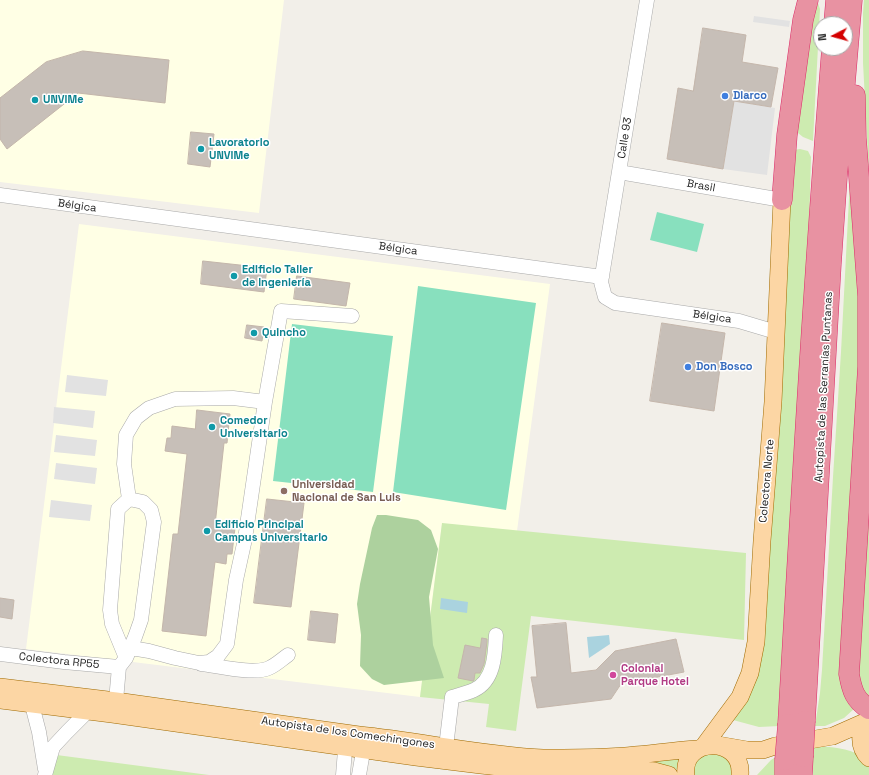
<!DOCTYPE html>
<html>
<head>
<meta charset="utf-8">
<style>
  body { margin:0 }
  #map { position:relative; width:869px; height:775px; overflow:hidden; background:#f2efe9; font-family:"Space Grotesk",sans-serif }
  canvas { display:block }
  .north { position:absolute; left:813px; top:16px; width:40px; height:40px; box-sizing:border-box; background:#fff; border:1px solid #a7a7a7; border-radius:50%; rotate:264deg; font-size:11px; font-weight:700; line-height:16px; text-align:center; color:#222 }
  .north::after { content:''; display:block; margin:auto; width:14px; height:18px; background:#d40000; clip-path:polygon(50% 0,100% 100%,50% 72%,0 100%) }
</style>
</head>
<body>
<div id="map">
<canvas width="869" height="775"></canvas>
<div class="north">N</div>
</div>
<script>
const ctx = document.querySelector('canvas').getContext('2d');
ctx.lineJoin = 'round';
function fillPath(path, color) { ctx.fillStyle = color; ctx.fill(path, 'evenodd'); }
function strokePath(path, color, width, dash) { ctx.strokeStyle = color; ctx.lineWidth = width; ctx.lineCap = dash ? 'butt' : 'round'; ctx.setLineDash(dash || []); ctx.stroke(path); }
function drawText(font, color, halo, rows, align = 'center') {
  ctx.font = font + ' "Space Grotesk",sans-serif'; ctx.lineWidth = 3; ctx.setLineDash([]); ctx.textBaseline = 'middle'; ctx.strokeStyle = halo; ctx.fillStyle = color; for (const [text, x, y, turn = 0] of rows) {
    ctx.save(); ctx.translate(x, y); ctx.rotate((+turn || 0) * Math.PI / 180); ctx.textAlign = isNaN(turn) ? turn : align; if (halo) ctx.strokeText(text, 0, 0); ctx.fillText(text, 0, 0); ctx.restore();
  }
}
const education = new Path2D(`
  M0,0H284L259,213L0,182Z
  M79,224L550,284L517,531L442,524L420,697L26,649Z`);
const grass = new Path2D(`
  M864,0H869V174L863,63V13Z
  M818,3L820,9L813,141L803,137L798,133V126L807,30Z
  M852,140L862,310L854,709L844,718L825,726H815L820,693L822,670L833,477L841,352Z
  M800,149L808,151L811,157L809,230L780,726L759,727L733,720L747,700L794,150Z
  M869,503V697L864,696L855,677Z
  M442,523L746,553L744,640L531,616L516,731L486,727L489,704L420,697Z
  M813,746C829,747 849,747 862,757C865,759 867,762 869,764V775H813L812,764Z
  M709,750L729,758L734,775H691L692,763Z
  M49,754L209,775H47Z
  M688,754L679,771L671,766L631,761Z
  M779,755L778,775H757L771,760Z`);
const forest = new Path2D(`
  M377,515H386L418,520L431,530L438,549L429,597L433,645L444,678L384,685L372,679L360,666L361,635L357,604L360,584L372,528Z`);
const pitch = new Path2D(`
  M657,212L704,224L697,252L650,240Z
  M418,286L536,303L506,510L393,492Z
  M292,324L393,336L373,492L273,481Z`);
const parking = new Path2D(`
  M754,16L790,21L789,27L753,22Z
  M734,101L775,108L767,175L723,169Z
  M67,375L108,380L106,396L65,392Z
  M54,407L95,411L93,428L53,423Z
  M56,435L97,440L95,456L54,452Z
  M56,463L97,468L95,484L54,479Z
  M51,500L92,505L90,521L49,517Z`);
const water = new Path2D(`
  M441,598L468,602L467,613L440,609Z
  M609,635L610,644L589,658L587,637Z`);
const building = new Path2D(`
  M703,28L746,35L742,62L778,68L771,107L734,101L723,169L667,159L678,88L693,91Z
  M83,51L169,60L165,103L78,93L7,149L0,139V98L46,62Z
  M191,132L214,134L210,167L188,164Z
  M203,261L267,268L264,292L201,284Z
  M297,276L350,283L346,306L294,299Z
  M662,323L725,333L714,411L650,401Z
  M247,325L264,327L262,341L245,338Z
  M197,410L230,414L227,443H224L215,525L235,528L232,554H227L226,564L215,562L206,636L162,631L173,534H178L187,454L165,451L167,438H171L172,426L195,429Z
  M267,499L304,503L291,607L254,603Z
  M0,598L14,600L12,619L0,617Z
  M311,611L338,614L335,643L308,640Z
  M566,623L571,673L596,670L615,651L676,639L684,672L621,684L611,699L537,708L531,677H537L532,626Z
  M482,638L487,639V642L484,664L480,673H475L474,680L473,681L458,678L465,645L480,648Z`);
const minor = new Path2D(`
  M647,0L601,282L605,297L615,303L739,321L776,332
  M619,172L782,200
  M0,195L602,277
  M129,499L124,464L126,435L136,418L149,408L175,399L233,398L265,402
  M131,648L149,651L175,658L199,663L209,662L218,656L227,644L236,580L245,539L265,402L281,311L352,316
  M0,654L64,662L119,667
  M201,664C219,666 253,675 269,668C276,665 282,659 288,655
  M32,705L39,732L45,769
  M115,712L119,667L126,658L135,637L141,620L154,522L151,510L143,502L129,499L118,509L110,610L112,624L126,658
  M446,747L452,697C459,695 467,693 474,690C494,681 495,655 496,635
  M45,775L53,747L67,732L88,711
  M343,775L346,738
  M359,775L365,740`);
const major = new Path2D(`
  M0,687L116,701L359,735C420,741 481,755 543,758C564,758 586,758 607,757C637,756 667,751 697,749
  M0,700L112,714L416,757L481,765L553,773L637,769L654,771L669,775
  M869,720C858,730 858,747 869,758
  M718,745L747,750H763L775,746L833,736L867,721
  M703,747L740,697L750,673L756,642L762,541L773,402L782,200
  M686,775C681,737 743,735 740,775`);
const highway = new Path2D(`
  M834,24L836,0
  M855,95L856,138L868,296V367L849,674C852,691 855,700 869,709
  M782,200L787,135L803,20L808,0
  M805,721L831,264L837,177L852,0
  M788,724C801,499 814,273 832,48
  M785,775V760
  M802,775L803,757`);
const highwayBridge = new Path2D(`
  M803,757L805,721
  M785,760L788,724`);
const markers = [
  [725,96,4,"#3f7fe0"],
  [35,100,4,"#0f9aa8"],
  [201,149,4,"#0f9aa8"],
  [234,276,4,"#0f9aa8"],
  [254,333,4,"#0f9aa8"],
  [688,367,4,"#3f7fe0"],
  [212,427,4,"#0f9aa8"],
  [284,491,4,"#8d6e63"],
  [207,531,4,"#0f9aa8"],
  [613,675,4,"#d1479c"]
];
const shopNames = [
  ["Diarco",733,96],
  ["Don Bosco",696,367]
];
const cultureNames = [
  ["UNViMe",43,100],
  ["Lavoratorio",209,143],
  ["UNViMe",209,156],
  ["Edificio Taller",242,270],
  ["de Ingeniería",242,283],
  ["Quincho",262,333],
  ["Comedor",220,421],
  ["Universitario",220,434],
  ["Edificio Principal",215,525],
  ["Campus Universitario",215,538]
];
const streetNames = [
  ["Calle 93",625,138,-81],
  ["Brasil",701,186,10],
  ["Bélgica",77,206,8],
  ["Bélgica",398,249,8],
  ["Bélgica",712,317,8],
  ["Autopista de las Serranías Puntanas",824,387,-87],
  ["Colectora Norte",767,481,-85],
  ["Colectora RP55",59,661,6],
  ["Autopista de los Comechingones",348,733,8]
];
const educationNames = [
  ["Universidad",292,485],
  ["Nacional de San Luis",292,498]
];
const hotelNames = [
  ["Colonial",621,669],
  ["Parque Hotel",621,682]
];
fillPath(education, '#ffffe5');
fillPath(grass, '#cdebb0');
fillPath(forest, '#add19e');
fillPath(pitch, '#88e0be');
fillPath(parking, '#e2e2e2');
fillPath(water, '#aad3df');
fillPath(building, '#c7bfb8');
strokePath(building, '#c4b6ab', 1);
strokePath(minor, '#a9a9a9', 15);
strokePath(major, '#a06b00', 18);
strokePath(highway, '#dc2a67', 21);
strokePath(minor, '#fff', 14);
strokePath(major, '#fcd6a4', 17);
strokePath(highway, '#e892a2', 20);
strokePath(highwayBridge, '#dc2a67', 21, []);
strokePath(highwayBridge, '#e892a2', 20);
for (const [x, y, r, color] of markers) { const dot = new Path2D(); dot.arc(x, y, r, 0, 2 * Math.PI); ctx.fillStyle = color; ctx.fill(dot); strokePath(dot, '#fff', 1.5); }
drawText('bold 11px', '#366cbe', '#fff', shopNames, 'left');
drawText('bold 11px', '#0d838f', '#fff', cultureNames, 'left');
drawText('11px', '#222', '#fff', streetNames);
drawText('bold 11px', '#785e54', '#fff', educationNames, 'left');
drawText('bold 11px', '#b23c85', '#fff', hotelNames, 'left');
</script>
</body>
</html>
